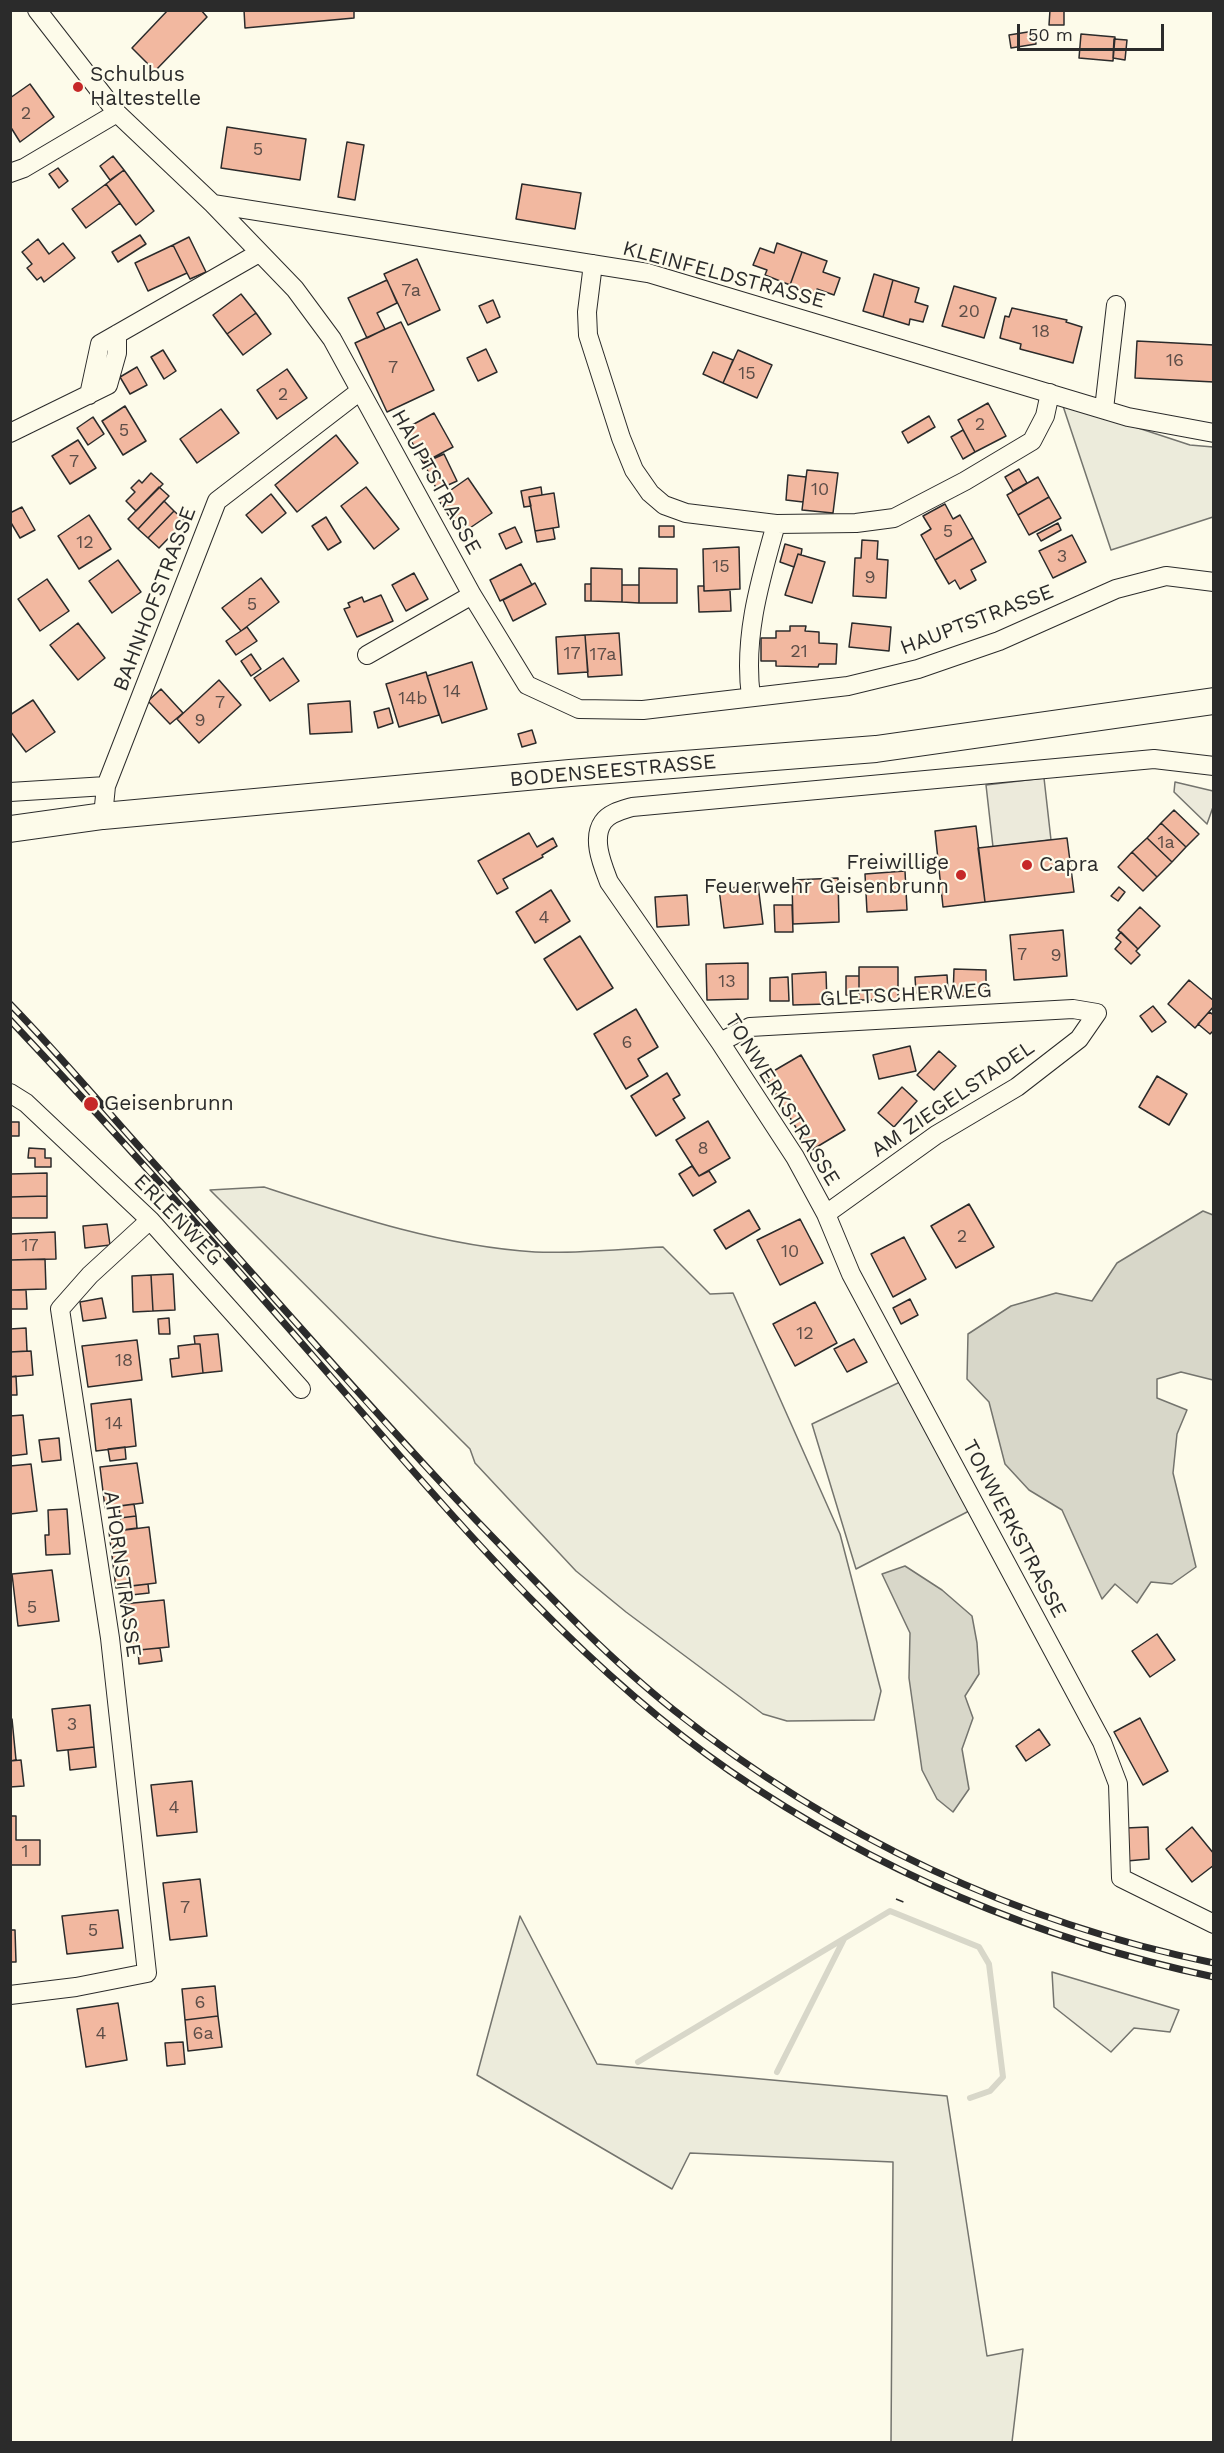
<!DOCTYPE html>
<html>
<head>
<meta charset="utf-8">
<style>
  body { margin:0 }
  #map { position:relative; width:1224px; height:2453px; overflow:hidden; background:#fdfbea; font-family:"Work Sans",sans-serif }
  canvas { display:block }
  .frame { position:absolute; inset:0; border:12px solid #2b2b2b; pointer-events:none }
  .scale { position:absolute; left:1017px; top:24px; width:147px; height:27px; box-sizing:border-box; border:3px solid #2b2b2b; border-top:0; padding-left:8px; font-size:18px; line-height:21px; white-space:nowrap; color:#2b2b2b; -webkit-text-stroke:4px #fdfbea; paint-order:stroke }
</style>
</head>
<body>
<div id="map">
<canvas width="1224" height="2453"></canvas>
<div class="frame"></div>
<div class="scale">50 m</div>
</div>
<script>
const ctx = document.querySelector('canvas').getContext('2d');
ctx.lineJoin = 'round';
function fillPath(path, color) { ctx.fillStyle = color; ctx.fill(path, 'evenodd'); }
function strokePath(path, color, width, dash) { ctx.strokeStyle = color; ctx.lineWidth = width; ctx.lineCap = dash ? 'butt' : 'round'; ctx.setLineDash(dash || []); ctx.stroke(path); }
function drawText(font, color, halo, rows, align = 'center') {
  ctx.font = font + ' "Work Sans",sans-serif'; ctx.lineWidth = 4.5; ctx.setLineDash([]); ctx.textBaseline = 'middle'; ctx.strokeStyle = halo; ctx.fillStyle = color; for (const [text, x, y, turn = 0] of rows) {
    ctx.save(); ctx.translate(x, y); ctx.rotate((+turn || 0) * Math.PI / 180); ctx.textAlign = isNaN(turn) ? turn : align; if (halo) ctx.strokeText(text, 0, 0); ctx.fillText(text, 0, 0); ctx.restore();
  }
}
const green = new Path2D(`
  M1062,403L1190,445L1213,447V517L1111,550Z
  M264,1187C352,1216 441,1246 535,1252C577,1254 621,1249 663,1247L710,1294L733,1293L840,1534L881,1691L874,1720L787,1721L763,1714L626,1612L576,1571L475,1463L470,1449L210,1190Z
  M900,1382L969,1511L856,1569L812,1424Z
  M520,1916L597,2064L947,2096L987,2356L1023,2349L1012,2442H891L893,2162L690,2153L672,2189L477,2075Z
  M1052,1972L1179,2010L1170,2032L1134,2028L1111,2052L1054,2007Z`);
const parking = new Path2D(`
  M1044,778L1051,840L993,847L986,785Z
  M1175,782L1213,791V807L1207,824L1174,792Z`);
const water = new Path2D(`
  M1203,1211L1213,1215V1380L1181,1372L1157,1379V1398L1187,1410L1177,1434L1173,1473L1196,1567L1172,1584L1151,1582L1137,1603L1115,1584L1102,1599L1062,1510L1029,1490L1005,1464L989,1402L967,1379L968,1334L1011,1306L1056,1293L1092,1301L1117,1263Z
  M905,1566L942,1590L972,1616L977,1643L979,1674L965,1696L973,1718L962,1749L969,1789L953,1812L937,1799L922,1770L909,1678L910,1633L882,1574Z`);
const stream = new Path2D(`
  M638,2062L890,1911L979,1947L989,1964L1003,2077L990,2091L970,2098
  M777,2072L844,1939`);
const building = new Path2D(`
  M168,10H201L207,17L155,71L132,48Z
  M244,10H354V18L245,28Z
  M1050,10H1064V25H1049Z
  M1034,31L1036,44L1011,48L1009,35Z
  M1081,34L1115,37L1113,61L1079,58Z
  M1114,39L1127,40L1125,60L1113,58Z
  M30,84L54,117L20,142L10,126V98Z
  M227,127L306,139L300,180L221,168Z
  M347,142L364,145L355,200L338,197Z
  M113,156L124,170L110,180L100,166Z
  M58,168L68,181L59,188L49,174Z
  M124,170L154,211L136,225L106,184Z
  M106,184L120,203L86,228L72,209Z
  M522,184L581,193L575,229L516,219Z
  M140,235L146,244L118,262L112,252Z
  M189,237L206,272L190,279L173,245Z
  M38,239L49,254L63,243L75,258L44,282L41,277L37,280L27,268L32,264L22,252Z
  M777,243L802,252L790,285L765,275L767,270L753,265L760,248L774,253Z
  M173,245L187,273L148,291L135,263Z
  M802,252L827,261L823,272L840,278L834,295L817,289L815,294L790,285Z
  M417,259L440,310L408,325L384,274Z
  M874,274L893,280L883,317L863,311Z
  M387,280L397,303L377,313L385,329L367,338L348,298Z
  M893,280L919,288L915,302L928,306L923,322L910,319L909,325L883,317Z
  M954,286L996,298L984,338L942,326Z
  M241,294L256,313L227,334L213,315Z
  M493,300L500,317L487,323L479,306Z
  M1012,308L1067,320L1066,322L1082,327L1073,363L1020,349L1021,344L1000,338L1005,316L1009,317Z
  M256,313L271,334L243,355L227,334Z
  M401,322L434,390L387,412L355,343Z
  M1137,341L1214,345V382L1135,378Z
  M486,349L497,372L478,381L467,358Z
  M163,350L176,371L164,379L151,357Z
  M738,350L772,365L757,398L723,383Z
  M713,352L733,360L723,383L703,374Z
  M137,367L147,385L130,394L120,377Z
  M287,369L307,398L277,419L257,390Z
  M988,403L1006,436L975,452L958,420Z
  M125,406L146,441L123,455L102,421Z
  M221,409L239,433L197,463L180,439Z
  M434,413L453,447L423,463L405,429Z
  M929,416L935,427L908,443L902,432Z
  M93,417L104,434L88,445L77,428Z
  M963,430L975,452L963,459L951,437Z
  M336,435L358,463L297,512L275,485Z
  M78,440L96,468L70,484L52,456Z
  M444,454L457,481L437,490L424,463Z
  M1019,469L1027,483L1013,491L1005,477Z
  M807,470L838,473L833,513L802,510Z
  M151,473L163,484L136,511L126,501L135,492L131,488L139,480L142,483Z
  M788,475L806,477L803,502L786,500Z
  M1038,477L1049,497L1018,515L1007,495Z
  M468,478L492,513L461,534L438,499Z
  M159,487L169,496L138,529L128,519Z
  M366,487L399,529L374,549L341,506Z
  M541,487L542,495L529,497L531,506L524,507L521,491Z
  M554,493L559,527L535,531L529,497Z
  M271,494L286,513L262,533L246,515Z
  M1049,497L1061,518L1029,535L1018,515Z
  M164,501L174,511L148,538L138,529Z
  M945,504L953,519L960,515L973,538L935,560L921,535L931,529L923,516Z
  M22,507L35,530L20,538L10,521V513Z
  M174,511L185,521L159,548L148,538Z
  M89,515L111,549L79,569L58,536Z
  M326,517L341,542L328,550L312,526Z
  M1058,523L1061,530L1041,541L1037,534Z
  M659,526H674V537H659Z
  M515,527L522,542L506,549L499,534Z
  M553,528L555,539L537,542L535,531Z
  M1072,535L1086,562L1053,578L1039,551Z
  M973,538L986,562L971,570L976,580L960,589L955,580L949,584L935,560Z
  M862,540L878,541L877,559L888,560L886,598L853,596L855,558H861Z
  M785,544L802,549L801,555L798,554L794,567L780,562Z
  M739,547L740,589L704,591L703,549Z
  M798,554L825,562L812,603L785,595Z
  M118,560L141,592L112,613L89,581Z
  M521,564L532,585L500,601L490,580Z
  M591,568L622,569V602L591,601Z
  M639,568L677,569V603H639Z
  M414,573L428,599L406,611L392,585Z
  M261,578L279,602L241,631L222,608Z
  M47,579L69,611L40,631L18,599Z
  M535,583L546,604L513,621L503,600Z
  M585,584H591V601H585Z
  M622,585H639V603L622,602Z
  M698,586H704V591L730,590L731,611L699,612Z
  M381,595L393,621L357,637L344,609L350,607L348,603L362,597L364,602Z
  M78,623L105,658L78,680L50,645Z
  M852,623L891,627L889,651L849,647Z
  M790,626H806L805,631L819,632V643L837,644L836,664H819L818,667L776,666V661H761V638H776V631H790Z
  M247,627L257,641L236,655L226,641Z
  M619,633L622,675L588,677L585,635Z
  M585,635L588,672L558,674L556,637Z
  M251,654L261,669L251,676L241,661Z
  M283,658L299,681L270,701L254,678Z
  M472,662L487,709L442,723L427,676Z
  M426,672L439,715L399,727L386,684Z
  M219,680L241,705L199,743L177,719Z
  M161,689L183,713L170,724L148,701Z
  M33,700L55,732L26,752L10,731V715Z
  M350,701L352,732L310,734L308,704Z
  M389,708L393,723L378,728L374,712Z
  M532,730L536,743L522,747L518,734Z
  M1174,810L1199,834L1186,847L1161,823Z
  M1161,823L1186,847L1172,862L1147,838Z
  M976,826L985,902L943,907L935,831Z
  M529,833L537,847L553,838L557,846L542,855L543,857L503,879L508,888L497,894L478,861Z
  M1067,838L1074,892L985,902L978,848Z
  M1147,838L1172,862L1157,877L1132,852Z
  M1132,852L1157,877L1143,891L1118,867Z
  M905,871L907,910L867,912L865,874Z
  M838,878L839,922L793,924L792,880Z
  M758,885L763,924L724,928L719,889Z
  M1119,887L1125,892L1118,901L1111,896Z
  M551,890L570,921L535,943L516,912Z
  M687,895L689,925L657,927L655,897Z
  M774,905H792L793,932H775Z
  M1140,907L1160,926L1138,949L1118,930Z
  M1063,930L1067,976L1014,980L1010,935Z
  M1121,932L1138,949L1136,951L1140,955L1131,964L1115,949L1121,942L1116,938Z
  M580,936L613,988L577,1010L544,959Z
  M748,963V999L707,1000L706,964Z
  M859,967H898V1000H859Z
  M954,969L986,970V996H953Z
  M826,972L827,1004L793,1005L792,974Z
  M947,975L948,991L916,993L915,977Z
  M846,976H859V996L846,995Z
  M788,977L789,1001H770V978Z
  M1189,980L1214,1001V1006L1195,1028L1168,1004Z
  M1153,1006L1166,1022L1152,1032L1140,1016Z
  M636,1009L658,1047L638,1059L648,1076L626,1089L594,1034Z
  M1209,1012L1214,1015V1030L1210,1034L1198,1024Z
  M910,1046L916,1071L879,1079L873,1055Z
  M939,1051L956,1066L934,1090L917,1075Z
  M801,1055L845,1130L810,1151L765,1076Z
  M667,1073L680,1095L673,1099L685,1118L656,1136L631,1096Z
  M1157,1076L1187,1094L1169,1125L1139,1107Z
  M902,1087L917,1101L894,1127L878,1113Z
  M708,1121L730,1158L699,1176L676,1140Z
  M11,1122H19V1136H11Z
  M29,1148L45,1149V1158H51V1167H35V1158H28Z
  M692,1166L699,1176L709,1171L716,1182L693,1196L679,1174Z
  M47,1173V1196L11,1197L10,1174Z
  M47,1196V1218H11V1197Z
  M969,1204L994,1247L956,1268L931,1226Z
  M749,1210L760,1229L726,1249L714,1230Z
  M800,1219L823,1263L780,1285L757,1240Z
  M107,1224L110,1245L85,1248L83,1226Z
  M55,1232L56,1259L10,1260V1234Z
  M904,1237L926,1279L893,1297L871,1254Z
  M45,1259L46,1289L10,1290V1260Z
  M173,1274L175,1310L153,1311L151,1275Z
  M151,1275L153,1311L133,1312L132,1276Z
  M10,1290H26L27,1309H10Z
  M102,1298L106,1318L83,1321L80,1302Z
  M910,1299L918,1315L901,1324L893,1308Z
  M815,1302L837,1343L795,1366L773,1324Z
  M169,1318L170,1334H159L158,1319Z
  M26,1328L27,1351L10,1352V1329Z
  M218,1334L222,1371L203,1373L200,1344H195L194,1336Z
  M854,1339L867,1362L847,1372L834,1349Z
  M137,1340L142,1380L88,1387L82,1346Z
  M195,1344H200L203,1373L172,1377L170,1359L179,1358L178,1346Z
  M31,1351L33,1375L10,1377V1352Z
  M16,1376L17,1395H10V1377Z
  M131,1399L136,1446L96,1451L91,1404Z
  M23,1415L27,1454L10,1456V1416Z
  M59,1438L61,1460L42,1462L39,1440Z
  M125,1447L126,1459L110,1461L108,1449Z
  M137,1463L143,1503L105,1508L100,1467Z
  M31,1464L37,1511L10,1514V1466Z
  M134,1504L136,1516L120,1518L119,1506Z
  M67,1509L70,1554L46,1555L45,1535H49L48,1510Z
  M136,1516L137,1528L122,1530L120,1518Z
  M149,1527L156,1583L116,1588L109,1532Z
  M52,1570L59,1621L18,1626L12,1574Z
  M148,1584L149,1593L131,1595L130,1586Z
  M164,1600L169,1647L129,1651L123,1604Z
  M1157,1634L1175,1660L1150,1677L1132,1651Z
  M160,1648L162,1661L139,1664L138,1650Z
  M90,1705L94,1747L57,1751L52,1709Z
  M1140,1718L1168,1771L1143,1785L1114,1732Z
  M10,1719H12L16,1760L10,1761Z
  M1039,1729L1050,1745L1026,1761L1016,1746Z
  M94,1747L96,1767L70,1770L68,1750Z
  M21,1760L24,1786L10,1787V1761Z
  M192,1781L197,1832L157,1836L151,1785Z
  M10,1816H16V1840H40V1865H10Z
  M1148,1827L1149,1859L1127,1861L1126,1828Z
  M1192,1827L1214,1854V1865L1192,1882L1166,1849Z
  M200,1879L207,1936L170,1940L163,1883Z
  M118,1910L123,1948L67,1954L62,1916Z
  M10,1930H15L16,1962H10Z
  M215,1986L218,2016L185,2020L182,1989Z
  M118,2003L127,2060L86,2067L77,2009Z
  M218,2016L222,2047L188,2051L185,2020Z
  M183,2042L185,2064L167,2066L165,2043Z`);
const minor = new Path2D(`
  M37,10L117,113L213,204L295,289L332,339L472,595L527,685L579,709L643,710L848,686L918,669L999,641L1116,589L1166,576L1214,582
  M10,173L24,168L117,113
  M213,204L648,273L1128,417L1214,433
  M593,264L587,312L588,335L621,438L634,470L650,493L664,505L686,513L776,524L856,523L894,518L965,481L1032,441L1045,416L1050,393
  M89,395L100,344L259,253
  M1104,409L1116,305
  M10,433L108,385L117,353V334
  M367,655L472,595
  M751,697C743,637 760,581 776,524
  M1214,766L1154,759L632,807C622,810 609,813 603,822C591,839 603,866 609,882L720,1042L795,1157L826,1214L851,1274L1102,1742L1118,1784L1121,1878L1214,1924
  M10,792L106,786
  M103,816L106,786L217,501L360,391
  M720,1042L750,1027L1073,1009L1097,1013L1079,1039L1017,1087L936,1135L826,1214
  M10,1093L26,1103L150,1220L301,1389
  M10,1995L76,1987L147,1973L110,1638L60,1309L90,1275L150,1220`);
const secondary = new Path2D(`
  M10,829L103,816L570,773L876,749L1214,701`);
const rail = new Path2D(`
  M10,1004C56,1051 99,1102 143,1151C254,1274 362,1400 476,1520C540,1586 603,1654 675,1711C833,1836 1017,1923 1214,1963
  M10,1020C120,1137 227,1257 332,1378C454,1518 577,1665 730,1771C876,1871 1040,1940 1214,1977`);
const fence = new Path2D(`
  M896,1899L906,1903`);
const markers = [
  [78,87,6,"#c62828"],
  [1027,865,6,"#c62828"],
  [961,875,6,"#c62828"],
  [91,1104,8,"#c62828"]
];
const numberNames = [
  ["2",26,114],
  ["5",258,150],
  ["7a",411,291],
  ["20",969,312],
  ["18",1041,332],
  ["16",1175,361],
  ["7",393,368],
  ["15",747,374],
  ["2",283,395],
  ["2",980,425],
  ["5",124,431],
  ["7",74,462],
  ["10",820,490],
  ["5",948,532],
  ["12",85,543],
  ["3",1062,557],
  ["15",721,567],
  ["9",870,578],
  ["5",252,605],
  ["21",799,652],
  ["17",572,654],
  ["17a",603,655],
  ["14",452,692],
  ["14b",413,699],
  ["7",220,703],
  ["9",200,721],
  ["1a",1166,843],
  ["4",544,918],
  ["7",1022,955],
  ["9",1056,956],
  ["13",727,982],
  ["6",627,1043],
  ["8",703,1149],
  ["2",962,1237],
  ["17",30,1246],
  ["10",790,1252],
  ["12",805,1334],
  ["18",124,1361],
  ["14",114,1424],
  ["5",32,1608],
  ["3",72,1725],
  ["4",174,1808],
  ["1",25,1852],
  ["7",185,1908],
  ["5",93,1931],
  ["6",200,2003],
  ["4",101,2034],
  ["6a",203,2034]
];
const poiNames = [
  ["Schulbus",90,75],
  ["Haltestelle",90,99],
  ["Freiwillige",949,863,"right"],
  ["Feuerwehr Geisenbrunn",949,887,"right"],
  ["Capra",1039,865],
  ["Geisenbrunn",104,1104]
];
const streetNames = [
  ["KLEINFELDSTRASSE",724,275,15],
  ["HAUPTSTRASSE",436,482,61],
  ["BAHNHOFSTRASSE",155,599,-69],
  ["HAUPTSTRASSE",977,620,-21],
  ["BODENSEESTRASSE",613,771,-5],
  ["GLETSCHERWEG",906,995,-3],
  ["AM ZIEGELSTADEL",953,1099,-34],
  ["TONWERKSTRASSE",782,1100,58],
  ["ERLENWEG",178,1220,46],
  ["TONWERKSTRASSE",1014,1529,62],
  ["AHORNSTRASSE",122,1574,82]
];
fillPath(green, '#ecebdb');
strokePath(green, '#74746e', 1.5);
fillPath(parking, '#eceadb');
strokePath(parking, '#74746e', 1.5);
fillPath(water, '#d8d7c9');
strokePath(water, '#74746e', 1.5);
strokePath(stream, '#d8d7c9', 6);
fillPath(building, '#f2b8a0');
strokePath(building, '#2b2b2b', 1.5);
strokePath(minor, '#2b2b2b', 20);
strokePath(secondary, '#2b2b2b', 28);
strokePath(minor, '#fdfbea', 18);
strokePath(secondary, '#fdfbea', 26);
strokePath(rail, '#2b2b2b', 7);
strokePath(rail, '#fdfbea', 4.5, [14]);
strokePath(fence, '#2b2b2b', 1.5, [8, 3]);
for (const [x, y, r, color] of markers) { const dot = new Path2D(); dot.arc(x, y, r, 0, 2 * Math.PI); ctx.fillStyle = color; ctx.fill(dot); strokePath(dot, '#fdfbea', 2); }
drawText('18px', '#5d4e48', null, numberNames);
drawText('21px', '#2b2b2b', '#fdfbea', poiNames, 'left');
drawText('21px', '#2b2b2b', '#fdfbea', streetNames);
</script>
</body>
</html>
